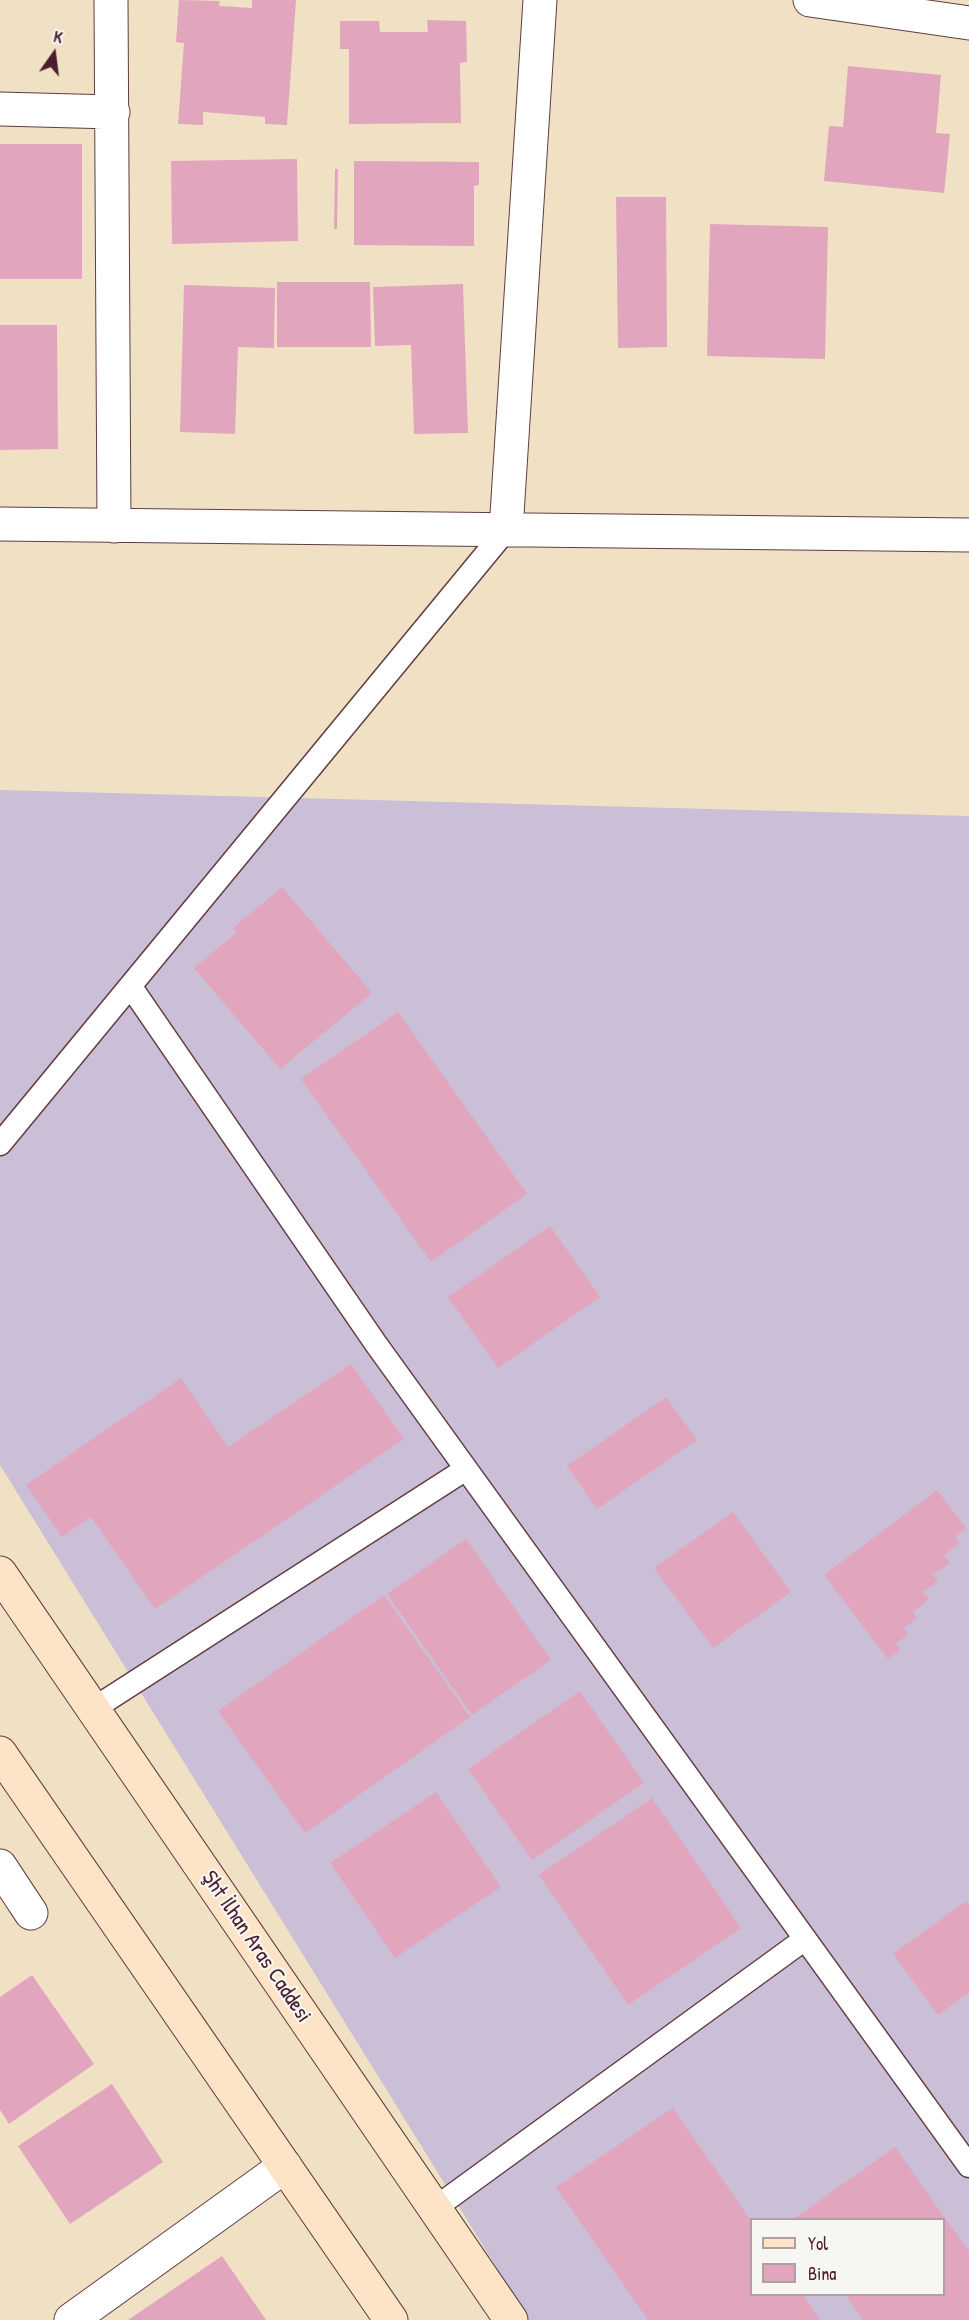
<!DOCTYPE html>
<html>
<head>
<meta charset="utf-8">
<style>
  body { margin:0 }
  #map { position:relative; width:969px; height:2320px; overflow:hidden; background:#f0e0c4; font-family:"Patrick Hand",sans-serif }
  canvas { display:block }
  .legend { position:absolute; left:750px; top:2218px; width:195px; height:78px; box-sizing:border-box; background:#f6f6f2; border:2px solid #b1a0a2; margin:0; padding:8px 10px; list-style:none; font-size:18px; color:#4a1f2b }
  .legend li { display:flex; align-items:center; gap:12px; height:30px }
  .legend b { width:30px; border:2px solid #b1a0a2 }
  .north { position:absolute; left:24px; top:24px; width:60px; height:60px; -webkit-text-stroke:4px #f6f6f2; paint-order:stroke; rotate:14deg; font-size:16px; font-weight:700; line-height:24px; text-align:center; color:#4a1f2b }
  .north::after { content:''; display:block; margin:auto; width:21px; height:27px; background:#4a1f2b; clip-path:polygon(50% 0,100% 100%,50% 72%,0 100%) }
</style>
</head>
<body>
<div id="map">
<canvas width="969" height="2320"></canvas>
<ul class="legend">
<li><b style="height:8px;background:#fee4c6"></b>Yol</li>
<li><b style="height:16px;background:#e1a6bd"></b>Bina</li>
</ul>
<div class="north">K</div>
</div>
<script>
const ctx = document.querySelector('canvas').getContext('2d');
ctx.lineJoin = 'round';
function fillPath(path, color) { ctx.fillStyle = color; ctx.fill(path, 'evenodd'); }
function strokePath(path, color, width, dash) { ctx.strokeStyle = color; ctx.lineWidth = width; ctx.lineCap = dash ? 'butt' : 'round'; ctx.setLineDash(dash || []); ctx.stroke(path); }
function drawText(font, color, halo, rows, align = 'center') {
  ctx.font = font + ' "Patrick Hand",sans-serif'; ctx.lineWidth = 4.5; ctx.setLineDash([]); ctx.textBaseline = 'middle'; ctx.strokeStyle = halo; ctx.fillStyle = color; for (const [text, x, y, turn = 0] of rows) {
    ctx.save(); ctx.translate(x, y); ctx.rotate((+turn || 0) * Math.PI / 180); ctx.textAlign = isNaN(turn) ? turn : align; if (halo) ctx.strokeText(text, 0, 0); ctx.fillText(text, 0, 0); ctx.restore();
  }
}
const industrial = new Path2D(`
  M0,790L969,816V2320H529L0,1465ZM752,2220H944V2294H752Z`);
const building = new Path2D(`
  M179,0L220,1L219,6L252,8V0H296L287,125L265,124V117L203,112V125L178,124L184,43L176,42Z
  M427,20L466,21L467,62L460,63L461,123L349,124V49H340V21H379L380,32H428Z
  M848,66L941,75L936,133L950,134L944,193L824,181L829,126L843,127Z
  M0,144H82V279H0Z
  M297,159L298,241L172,244L171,161Z
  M354,161L479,162V185L474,186V246L354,245Z
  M335,169H338L337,229H334Z
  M616,197H666L667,347L618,348Z
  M710,224L828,227L825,359L707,356Z
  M277,282H370L371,347H277Z
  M463,284L468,433L414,434L411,345L375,346L373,287Z
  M184,285L275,288L274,348L238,347L235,434L180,432Z
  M0,325H57L58,449L0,450Z
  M282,887L372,993L280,1069L194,968L237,932L233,928Z
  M398,1012L527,1194L431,1262L301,1079Z
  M550,1226L600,1297L498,1368L448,1297Z
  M351,1364L404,1439L155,1609L91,1517L62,1537L26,1485L181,1378L228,1447Z
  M666,1397L697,1440L597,1509L567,1466Z
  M937,1490L966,1528L955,1537L960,1543L944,1555L950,1563L933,1575L938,1581L923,1592L929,1599L913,1612L917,1618L904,1628L908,1634L896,1644L900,1650L888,1659L824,1575Z
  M733,1512L791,1592L713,1648L654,1568Z
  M466,1539L551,1660L472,1715L387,1594Z
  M384,1595L470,1717L305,1833L218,1711Z
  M580,1691L644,1783L532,1860L468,1769Z
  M436,1792L501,1887L395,1958L330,1863Z
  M652,1798L741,1928L628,2005L539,1875Z
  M966,1901L969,1905V1993L938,2015L893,1954Z
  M32,1975L94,2064L9,2124L0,2110V1997Z
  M112,2084L163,2162L70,2224L18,2146Z
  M673,2108L752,2222V2294H802L820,2320H648L556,2187Z
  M895,2147L969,2252V2320H863L845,2294H944V2220H792Z
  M222,2256L266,2320H128Z`);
const service = new Path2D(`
  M131,987L376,1344L969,2166
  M0,1144L506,530
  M93,1709L466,1469
  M435,2208L805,1939`);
const minor = new Path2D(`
  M111,0L114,526
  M810,0L969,23
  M0,109L113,112
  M0,524L969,535
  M506,530L540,0
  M0,1866L31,1913
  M71,2320L285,2166`);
const secondary = new Path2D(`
  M0,1573L511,2320
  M0,1753L391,2320`);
const streetNames = [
  ["Şht İlhan Aras Caddesi",256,1947,56]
];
fillPath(industrial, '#cabfd6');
fillPath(building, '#e1a6bd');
strokePath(service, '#633c42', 25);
strokePath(minor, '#633c42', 35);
strokePath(secondary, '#633c42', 35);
strokePath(service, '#fff', 22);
strokePath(minor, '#fff', 33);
strokePath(secondary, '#fee4c6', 33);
drawText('22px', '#4a1f2b', '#f6f6f2', streetNames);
</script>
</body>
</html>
